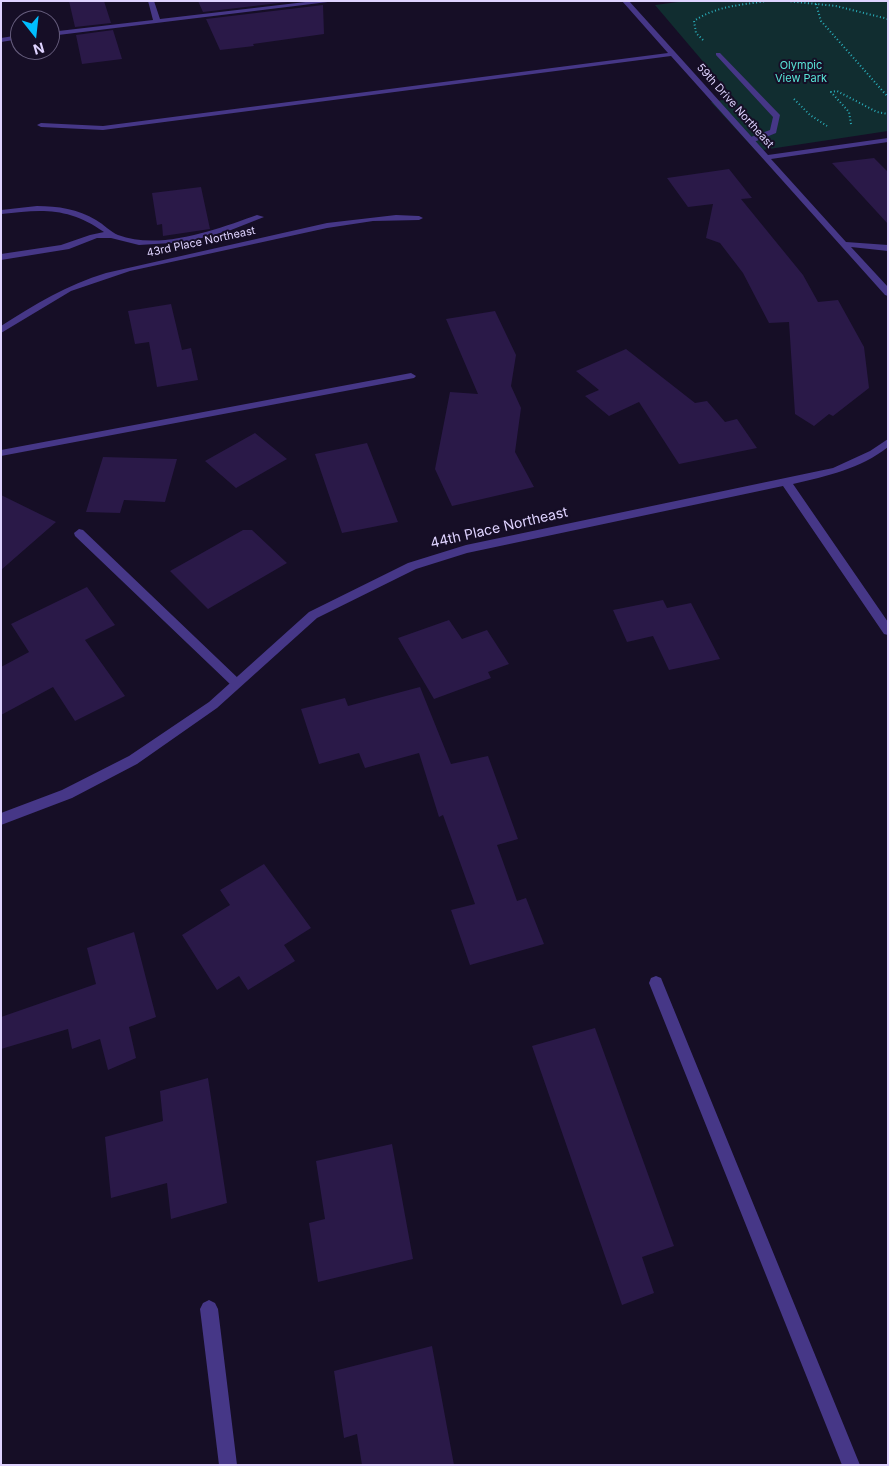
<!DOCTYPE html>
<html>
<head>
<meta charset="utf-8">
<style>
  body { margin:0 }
  #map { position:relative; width:889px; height:1466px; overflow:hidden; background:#160e26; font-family:Inter,sans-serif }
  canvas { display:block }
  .frame { position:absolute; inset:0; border:2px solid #dfd3ff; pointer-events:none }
  .north { position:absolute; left:10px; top:10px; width:50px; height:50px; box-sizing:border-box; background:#160e26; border:1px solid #665d7d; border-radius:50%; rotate:164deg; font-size:14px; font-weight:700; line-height:20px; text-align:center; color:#dfd3ff }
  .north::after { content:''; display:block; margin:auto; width:18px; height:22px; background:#00befe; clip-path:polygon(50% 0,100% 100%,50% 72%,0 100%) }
</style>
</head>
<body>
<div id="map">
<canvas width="889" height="1466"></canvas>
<div class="frame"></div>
<div class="north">N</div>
</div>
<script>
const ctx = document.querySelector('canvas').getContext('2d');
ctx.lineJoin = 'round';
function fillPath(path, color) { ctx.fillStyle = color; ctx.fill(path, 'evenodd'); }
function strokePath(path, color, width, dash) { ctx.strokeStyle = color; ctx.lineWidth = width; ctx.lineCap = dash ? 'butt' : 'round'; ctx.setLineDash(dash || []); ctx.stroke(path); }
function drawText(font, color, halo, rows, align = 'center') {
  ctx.font = font + ' Inter,sans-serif'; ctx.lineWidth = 4; ctx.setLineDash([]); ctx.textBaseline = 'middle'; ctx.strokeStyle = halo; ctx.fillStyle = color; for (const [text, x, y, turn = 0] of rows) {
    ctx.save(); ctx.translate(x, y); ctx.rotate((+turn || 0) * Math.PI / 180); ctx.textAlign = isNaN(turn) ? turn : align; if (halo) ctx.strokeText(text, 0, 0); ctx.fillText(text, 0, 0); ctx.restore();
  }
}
const green = new Path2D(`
  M686,1H888V131L756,151L711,102L734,98L655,5Z`);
const building = new Path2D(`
  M69,1H104L111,23L75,27Z
  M198,1H296L203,12Z
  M323,5L324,34L253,44L254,46L220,50L206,19Z
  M113,30L122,59L82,64L76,35Z
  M874,158L888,172V224L832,163Z
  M729,169L752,198L741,199L803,275L818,302L838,300L864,347L869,388L833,416L829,414L814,426L795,414L789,322L769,323L743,273L720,243L706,238L713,204L688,207L667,178Z
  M201,187L210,229L163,236L162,224L157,225L152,193Z
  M171,304L182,350L191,348L198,380L157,387L149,342L135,344L128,311Z
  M495,311L516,355L511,386L521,408L515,452L534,487L452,506L435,469L450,392L478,394L446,319Z
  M626,349L695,403L707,401L725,422L737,419L757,448L679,464L639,402L609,416L585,396L599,390L576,371Z
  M255,433L287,459L236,488L205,461Z
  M367,443L398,522L342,533L315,454Z
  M103,457L177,459L165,502L124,500L120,513L86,512Z
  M1,495L56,522L1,570Z
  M243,530H252L287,563L208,609L170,571Z
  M87,587L115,625L85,640L125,696L75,721L53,687L1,715V667L29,652L11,624Z
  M663,600L667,608L691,603L720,659L669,670L653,636L627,642L613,610Z
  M449,620L462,639L487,630L509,664L488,672L491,678L434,699L398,638Z
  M420,687L451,764L488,756L518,839L497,845L517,901L526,898L544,944L470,965L451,910L475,904L443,815L439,817L419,753L365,768L359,753L319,764L301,709L345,698L348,706Z
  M264,864L311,928L284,945L295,961L248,990L239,976L217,990L182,935L230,905L220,890Z
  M134,932L156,1017L129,1027L136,1058L108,1070L100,1039L72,1049L68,1029L1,1049V1017L96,984L87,948Z
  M595,1028L674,1246L642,1257L654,1293L622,1305L532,1046Z
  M208,1078L227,1203L171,1219L167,1183L111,1198L105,1137L163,1121L160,1091Z
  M392,1144L413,1259L318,1282L309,1223L325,1219L316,1161Z
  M432,1346L454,1465H362L357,1434L344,1438L334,1371Z`);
const path = new Path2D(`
  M787,1L836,6L888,19
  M816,4L821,21L888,97
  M703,40L696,33L694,21C716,6 741,5 767,1
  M794,99L810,115L827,126
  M851,124L849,112L831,92L837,91L877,112L888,114`);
const service = new Path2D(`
  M716,53H720L780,115L776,133L754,142H748V138L770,130L773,117L716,55Z
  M37,206C58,206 78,209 96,220C103,224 111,232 118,235C160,251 218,229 257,215L264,217L231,230L187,242L139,245L111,238H97L69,249L1,260V254L61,245L90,235L104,232C69,207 42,209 1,214V210Z
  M411,373L416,376L414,378L1,456V450Z
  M79,529L83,530L240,680L242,683L240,686H232L75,536L74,533Z`);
const minor = new Path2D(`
  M148,1H154L160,19L314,1H336L50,36V32L153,20Z
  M622,1H629L768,155L888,138V142L771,159L846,242L888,245V251L851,247L888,287V296L885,295L671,56L103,130L41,127L37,125L41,123L103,126L668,53Z
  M20,35V39L1,42V38Z
  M396,215L419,216L423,218L419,220L373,221L327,228L130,271L71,291L1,333V326C35,304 67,285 106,273L327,223Z
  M888,439V447C860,469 827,476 793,484L888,622V635L884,634L783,486L467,553L416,569L317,618L217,708L137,764L72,798L1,825V813L62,790L129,756L209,702L309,612L408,563L466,545L833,468L870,451Z
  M656,976L661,978L663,983L860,1465H842L649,983L651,978Z
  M209,1300L215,1303L218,1309L237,1465H219L200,1309L203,1303Z`);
const farParknames = [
  ["Olympic",801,66],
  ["View Park",801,79]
];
const farStreetnames = [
  ["59th Drive Northeast",735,106,48],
  ["43rd Place Northeast",201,242,-12]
];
const streetNames = [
  ["44th Place Northeast",499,528,-13]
];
fillPath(green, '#112d30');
fillPath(building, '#2a1948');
strokePath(path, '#2aafbc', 2, [1, 2.5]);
fillPath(service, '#463787');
fillPath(minor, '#463787');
drawText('11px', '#59e5d7', '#160e26', farParknames);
drawText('11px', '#dfd3ff', '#160e26', farStreetnames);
drawText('14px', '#dfd3ff', '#160e26', streetNames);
</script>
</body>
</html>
